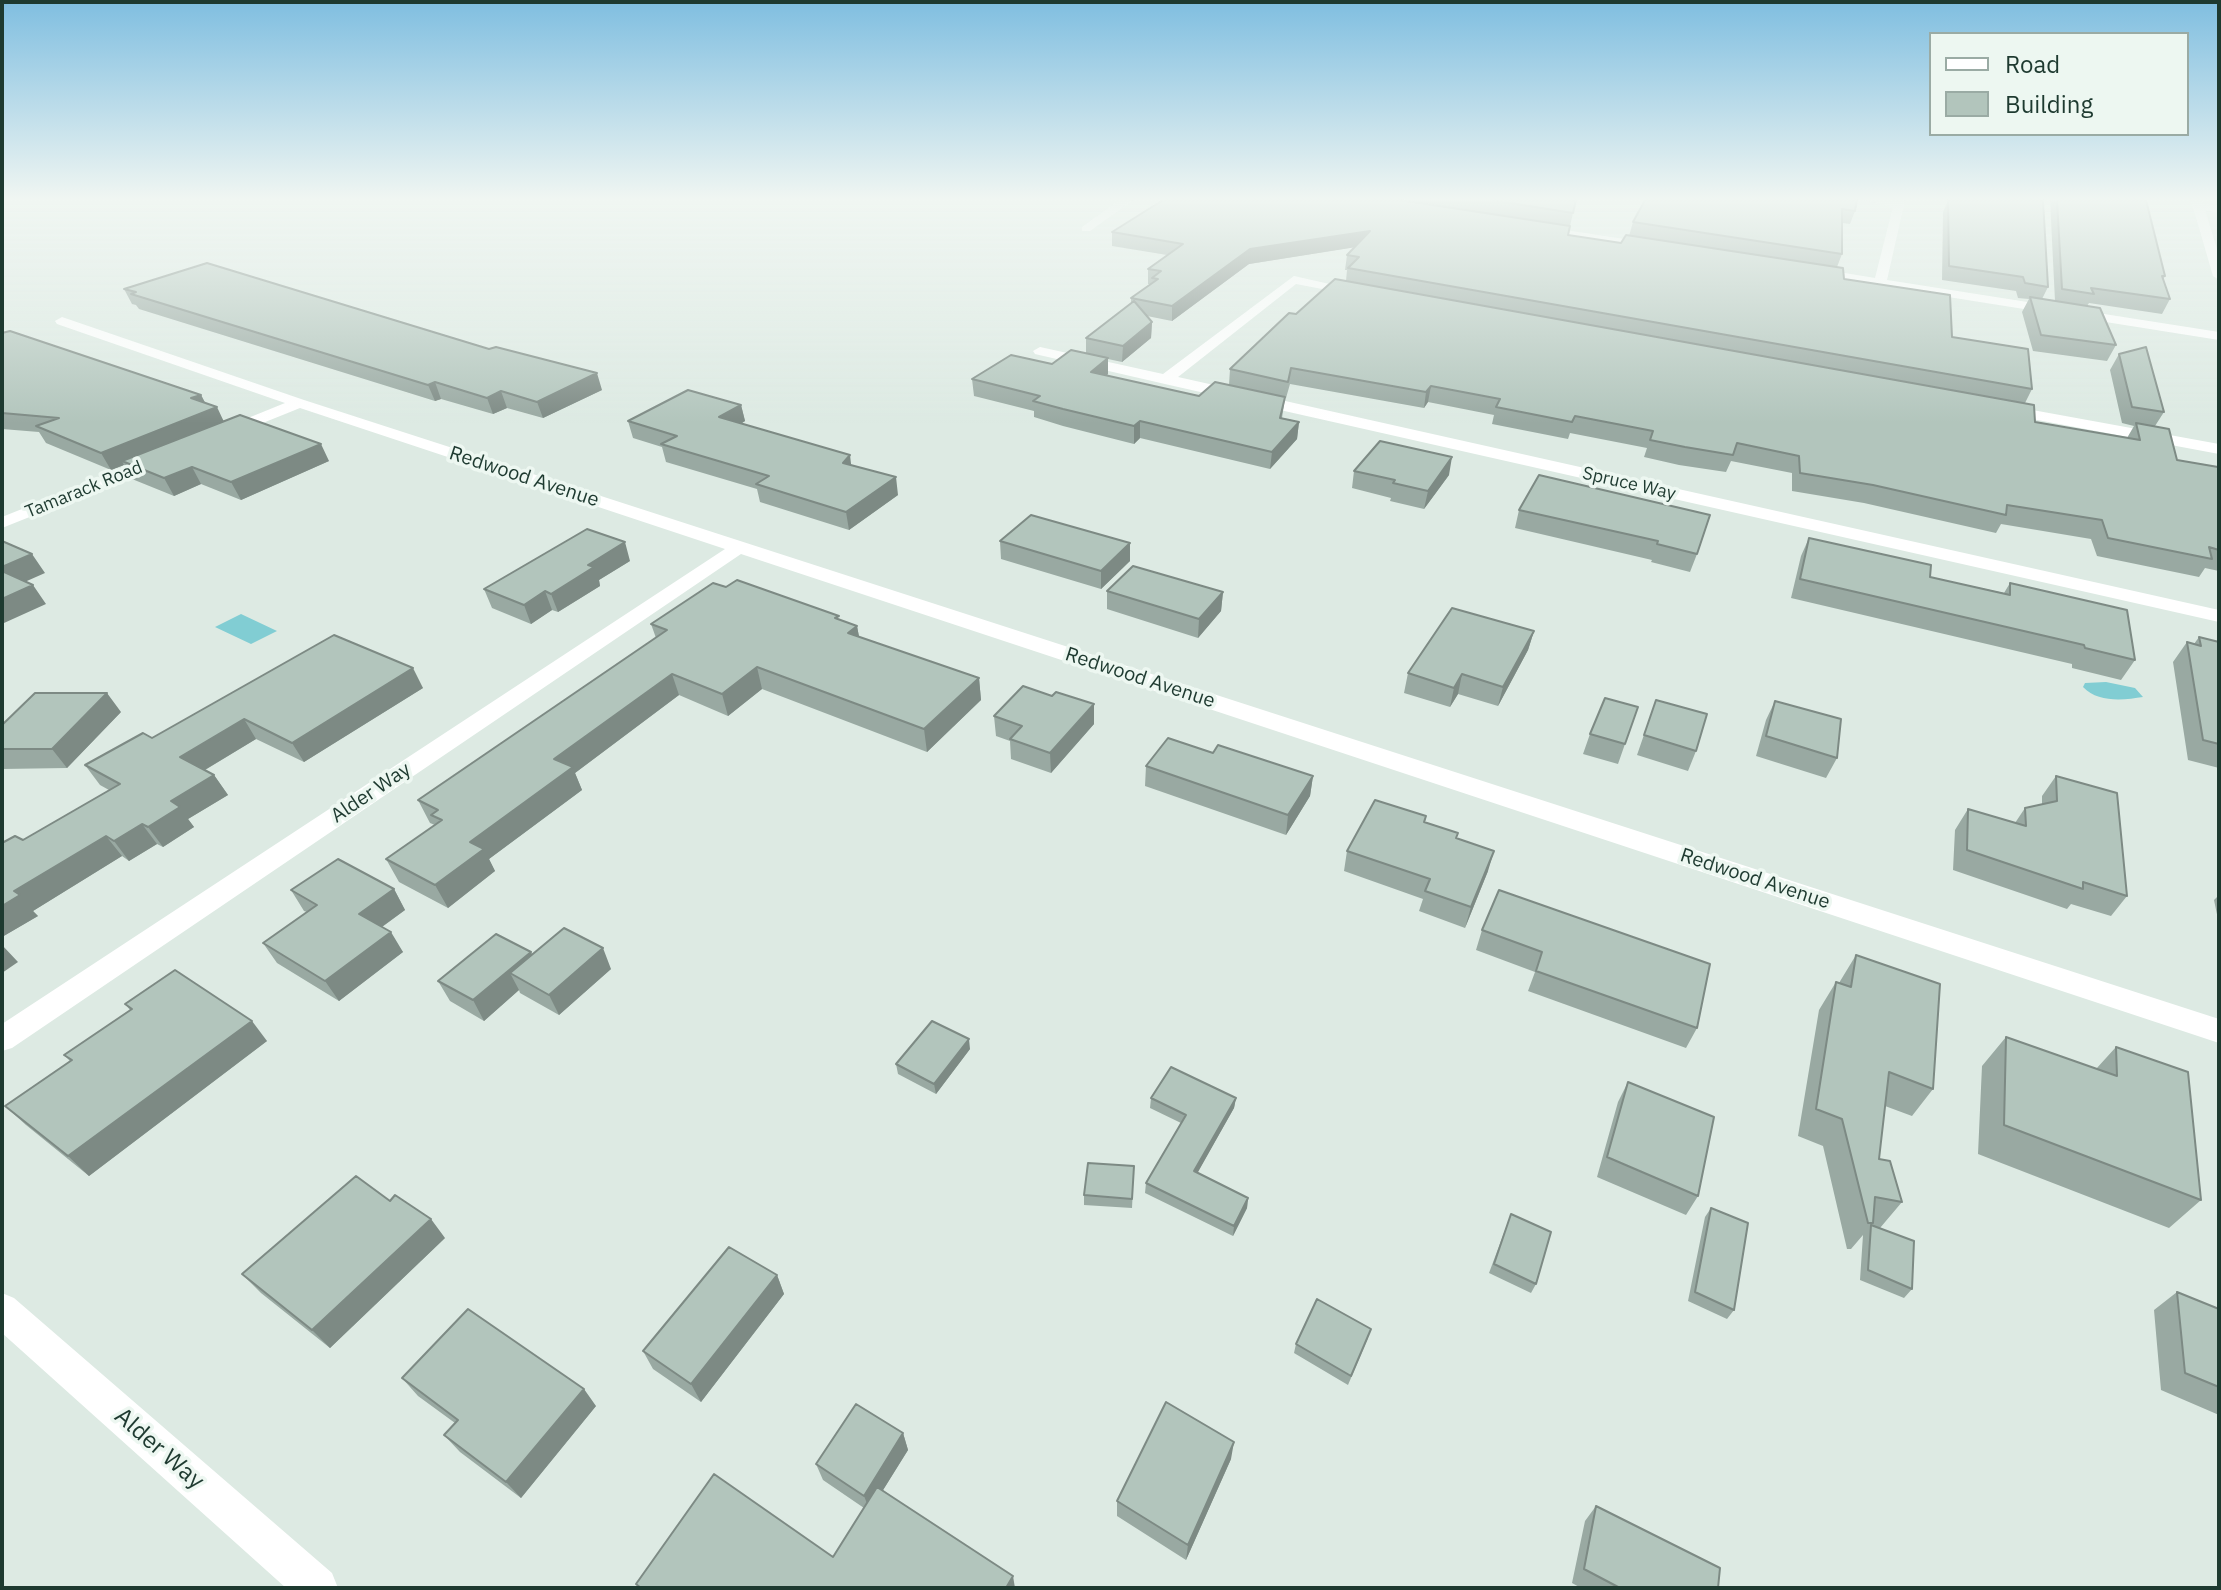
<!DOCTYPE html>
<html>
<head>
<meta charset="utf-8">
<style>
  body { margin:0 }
  #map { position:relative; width:2221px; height:1590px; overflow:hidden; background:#ddeae3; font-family:"IBM Plex Sans",sans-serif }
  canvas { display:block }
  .frame { position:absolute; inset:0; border:4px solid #1e3a30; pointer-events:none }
  .legend { position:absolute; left:1929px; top:32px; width:260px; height:104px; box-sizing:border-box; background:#edf7f1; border:2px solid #9aaba4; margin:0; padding:10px 14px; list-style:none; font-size:24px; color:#1e3a30 }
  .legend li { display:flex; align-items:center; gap:16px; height:40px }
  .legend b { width:40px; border:2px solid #9aaba4 }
</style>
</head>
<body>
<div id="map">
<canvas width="2221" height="1590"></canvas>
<div class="frame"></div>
<ul class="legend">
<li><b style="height:10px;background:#fff"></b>Road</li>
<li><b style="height:22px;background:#b2c5bc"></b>Building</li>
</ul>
</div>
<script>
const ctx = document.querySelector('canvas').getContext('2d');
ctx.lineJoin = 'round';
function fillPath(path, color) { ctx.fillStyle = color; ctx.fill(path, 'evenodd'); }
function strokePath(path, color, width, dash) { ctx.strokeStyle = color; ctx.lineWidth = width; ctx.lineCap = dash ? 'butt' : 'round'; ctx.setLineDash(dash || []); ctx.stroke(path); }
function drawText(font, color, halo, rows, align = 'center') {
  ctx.font = font + ' "IBM Plex Sans",sans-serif'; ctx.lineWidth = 7; ctx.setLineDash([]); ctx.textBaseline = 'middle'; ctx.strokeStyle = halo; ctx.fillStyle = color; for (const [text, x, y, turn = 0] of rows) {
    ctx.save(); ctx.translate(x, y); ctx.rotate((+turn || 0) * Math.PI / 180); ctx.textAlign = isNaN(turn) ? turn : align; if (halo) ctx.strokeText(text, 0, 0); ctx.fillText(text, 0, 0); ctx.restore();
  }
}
const water = new Path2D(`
  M241,614L277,631L251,644L215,627Z
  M2106,682L2135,688L2143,697C2124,700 2098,703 2083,687L2085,683Z`);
const minor = new Path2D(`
  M1120,200H1133L1090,231H1082V227Z
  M1863,200H1905L1887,280L2219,332V340L1810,275V269L1814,268L1875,278L1893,207Z
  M2199,204L2219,206V212L2195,209V205Z
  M1538,226L1651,243L1657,247L1651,251L1534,231V227Z
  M1294,276L1365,292L1359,296L1296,284L1178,377L2219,610V622L1165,384L1035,354L1033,351L1040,347L1163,374Z
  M62,317L304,400L2219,1019V1043L741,554L12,1048L2,1051V1024L725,549L300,408L233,435H221V429L285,403L57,324L55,321Z
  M2005,405L2219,444V454L2000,413V407Z
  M159,454L167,459L165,463L2,528V517Z
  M2,1293L14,1298L332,1573L338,1588H286L2,1333Z`);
const tertiary = new Path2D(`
  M2191,200H2202L2219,256V280L2213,276Z`);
const wall = new Path2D(`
  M1405,200H1576L1568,235L1621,243L1629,236L1633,222L1857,200L1855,211L1850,224L1842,223V254L1837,267L1844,279L1952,337L2032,389L2025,403L2035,422L2127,438L2134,426L2122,423L2110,370L2119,354L2164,412L2155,426L2177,460L2219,469V571L2205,568L2199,577L2097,556L2091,539L2001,524L1996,533L1864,503L1792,491V473L1731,461L1726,472L1679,465L1644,457L1647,448L1570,433L1568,439L1492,424L1494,415L1428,402L1424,408L1290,384L1286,398H1285L1282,418L1299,422L1297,439L1270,469L1140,438L1134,444L1063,426L1034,417V411L974,396L972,379L1052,364L1086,353V338L1131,304V298L1151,284H1148V269L1167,255L1112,246V232L1569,226ZM1355,247L1347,255L1345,270H1347L1346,281L1296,314L1230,369L1229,385L1199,396L1106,376L1108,374V359L1122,362L1151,338L1152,322L1147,316L1172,321L1249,264Z
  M1948,200H2043L2048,287L2042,299L2055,301L2050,200H2146L2165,276L2163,280L2170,299L2162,314L2089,303L2087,306L2116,345L2107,361L2033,351L2022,312L2029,299L2018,298L2016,291L1942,280L1943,212Z
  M124,289L602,390L543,418L507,408L493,414L441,399L435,401L139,309L136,305L132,304Z
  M2,333L201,395L205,403L224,421L329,461L241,500L201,484L174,496L132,479L124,465L111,470L46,443L39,432L2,429Z
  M741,405L745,421L741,424L851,465L898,495L849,530L760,502L757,489L666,462L662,447L633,438L628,421Z
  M1354,471L1449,475L1424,509L1390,501L1391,498L1352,488Z
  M1539,475L1697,554L1690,572L1651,562L1652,560L1515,528L1519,510Z
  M1809,538L1930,577L2004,593L2010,583L2135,660L2121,680L2072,668V664L1791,598L1801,556Z
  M1000,541L1130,561L1101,589L1001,559Z
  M630,561L599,580L600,586L558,612L552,610L531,624L492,608L484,589Z
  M726,587L857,626L859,637L979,678L981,700L927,752L762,689L728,716L679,695L575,773L582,790L489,859L495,871L448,908L399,882L386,859L435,825L430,823L418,800L656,638L651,624Z
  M1107,591L1223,592L1221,611L1198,638L1107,609Z
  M1534,631L1528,650L1498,706L1458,694L1450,707L1404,693L1408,673Z
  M334,635L423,688L304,762L256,739L205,770L214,775L228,795L188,819L194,827L163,847L157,844L129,861L122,856L33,911L38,916L2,937V843L23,840L109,790L100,785L85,765L152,738Z
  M2199,637L2219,642V768L2188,760L2173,662L2187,642L2194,644Z
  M1656,700L1696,751L1688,771L1637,755Z
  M1775,701L1837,758L1826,778L1756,756L1766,720Z
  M121,712L67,768L2,769V749Z
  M994,716L1094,724L1051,773L1011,759L1010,741L996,736Z
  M1590,734L1625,744L1618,764L1583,754Z
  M1213,753L1313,776L1310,796L1286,835L1145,786L1146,766Z
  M2056,776L2127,896L2111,916L2071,904L2067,909L1953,870L1955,830L1968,809L2015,823L2025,808L2042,805V796Z
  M1426,816L1425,823L1456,839L1488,871L1465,928L1419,911L1423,899L1344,871L1347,851Z
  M394,889L405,910L382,927L403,952L339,1001L277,963L263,943L307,912L304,911L291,890Z
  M1499,890L1697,1028L1686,1048L1528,991L1535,972L1476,950L1482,930Z
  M2219,895V924L2214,900Z
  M532,954L611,969L559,1015L520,993L519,990L484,1021L450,1001L438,981Z
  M1856,955L1933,1089L1912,1116L1885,1106L1879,1159L1902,1202L1880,1228L1912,1289L1904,1298L1860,1280L1863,1235L1851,1249H1847L1823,1146L1798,1136L1819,1010L1836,982L1839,983Z
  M125,1004L267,1041L89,1176L26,1125L5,1106L70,1061L64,1055L130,1010Z
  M2006,1037L2096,1069L2116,1047L2201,1200L2169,1228L1978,1154L1982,1066Z
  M970,1049L936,1094L898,1074L896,1064Z
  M1628,1082L1698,1196L1686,1215L1597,1177L1618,1102Z
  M1151,1098H1236L1234,1108L1197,1173L1248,1198L1247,1208L1233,1236L1145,1193L1146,1183L1181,1123L1150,1108Z
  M1134,1166L1132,1208L1084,1205V1195Z
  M1711,1208L1734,1310L1727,1319L1688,1301L1705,1217Z
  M1511,1214L1536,1284L1531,1293L1489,1273Z
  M445,1238L330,1348L261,1293L242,1274Z
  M777,1275L784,1294L701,1402L653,1369L643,1351Z
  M2177,1292L2219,1309V1415L2161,1390L2154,1310Z
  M1368,1338L1348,1385L1294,1353L1296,1344Z
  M402,1378L596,1406L521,1498L460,1452L444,1435L455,1423L418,1396Z
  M903,1433L908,1450L883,1490L1015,1588H639L636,1584L833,1557L864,1508L823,1480L816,1464Z
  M1231,1459L1186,1560L1117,1516V1501Z
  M1596,1506L1718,1588H1581L1572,1583L1585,1521Z`);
const shadedWall = new Path2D(`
  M1370,231L1369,245L1249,264L1172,321V306L1250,249Z
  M1152,322L1151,338L1122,362L1123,346Z
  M1108,358V374L1091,388V372Z
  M597,373L602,390L543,418L537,402Z
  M435,382L441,399L435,401L428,385Z
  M1431,386L1428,402L1424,408L1426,392Z
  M501,391L507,408L493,414L487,398Z
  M201,395L209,410L217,407L225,424L122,461L124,465L111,470L101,453L191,398Z
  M741,405L745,421L722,434L719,417Z
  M1140,421V438L1134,444V426Z
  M1299,422L1297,439L1270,469L1272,452Z
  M321,444L329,461L241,500L231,482Z
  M850,455L852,472L843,463Z
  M1452,457L1449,475L1424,509L1428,491Z
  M192,467L201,484L174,496L164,478Z
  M896,477L898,495L849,530L846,512Z
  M625,542L630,561L599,580L600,586L558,612L551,594L588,565Z
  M1130,543V561L1101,589V571Z
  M32,554L45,573L11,588L2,575V567Z
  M33,585L46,604L4,623L2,620V599Z
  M545,591L552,610L531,624L524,605Z
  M1223,592L1221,611L1198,638L1199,619Z
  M857,626L861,647L848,633Z
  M1534,631L1528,650L1498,706L1503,687Z
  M757,667L762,689L728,716L722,694Z
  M413,668L423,688L304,762L292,743Z
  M672,674L679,695L575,773L582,790L489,859L495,871L448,908L435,885L470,842L554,759Z
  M1462,674L1458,694L1450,707L1454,688Z
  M979,678L981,700L927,752L924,729Z
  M107,693L121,712L67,768L52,749Z
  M1094,704V724L1051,773L1050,753Z
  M244,719L256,739L193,777L180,757Z
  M214,775L228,795L188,819L194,827L163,847L148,827L171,801Z
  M1313,776L1310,796L1286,835L1288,815Z
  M142,824L157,844L129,861L114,841Z
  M106,836L122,856L33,911L38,916L2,937V906L14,891Z
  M1494,851L1488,871L1465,928L1471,907Z
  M394,889L405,910L372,934L359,914Z
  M391,932L403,952L339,1001L325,981Z
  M2,945L18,962L2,973Z
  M603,948L611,969L559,1015L549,995Z
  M531,952L541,972L510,973L519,990L484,1021L473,1000Z
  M252,1021L267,1041L89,1176L68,1156Z
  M969,1039L970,1049L936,1094L934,1084Z
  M1236,1098L1234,1108L1193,1181L1194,1171Z
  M1248,1198L1247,1208L1233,1236L1234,1226Z
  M431,1219L445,1238L330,1348L312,1330Z
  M777,1275L784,1294L701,1402L691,1384Z
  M584,1389L596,1406L521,1498L506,1482Z
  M903,1433L908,1450L870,1511L864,1496Z
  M1234,1442L1231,1459L1186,1560L1188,1545Z
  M1013,1576L1015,1588H1006Z`);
const building = new Path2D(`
  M1163,200H1400L1570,226L1568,235L1621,243L1626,235L1843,268L1844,279L1950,295L1952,337L2028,349L2032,389L1348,268L1359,257L1347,255L1370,231L1250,249L1172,306L1131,298L1158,279L1152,278L1161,271L1148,269L1183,244L1112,232Z
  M1491,200H1576L1573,213Z
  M1645,200H1857L1855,211L1842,209V254L1633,222Z
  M1948,200H2043L2048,287L2025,283L2023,277L1949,266Z
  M2057,200H2146L2165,276H2162L2170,299L2091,288L2094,294L2062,289Z
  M207,263L489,349L496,347L597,373L537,402L501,391L487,398L435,382L428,385L131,294L136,292L124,289Z
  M1335,279L2034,405L2035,422L2140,440L2136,423L2169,429L2177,460L2218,467L2219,550L2209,547L2212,559L2108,538L2102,520L2007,505L2006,515L1873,485L1800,473L1799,456L1737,443L1733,455L1685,447L1650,440L1653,431L1575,416L1572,422L1496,407L1500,399L1431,386L1426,392L1291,368L1288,382L1230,369L1289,313L1296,314Z
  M2030,297L2100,308L2116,345L2041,335Z
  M1134,301L1152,322L1123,346L1086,338Z
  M10,331L201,395L191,398L217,407L101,453L36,426L59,418L2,413V333Z
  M2146,347L2164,412L2132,407L2119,354Z
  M1071,350L1108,358L1091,372L1199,396L1215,382L1285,397L1280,418L1299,422L1272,452L1140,421L1134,426L1063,409L1033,401L1040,396L972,379L1011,355L1052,364Z
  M688,390L741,405L719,417L850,455L843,463L896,477L846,512L756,484L769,476L661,444L677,436L628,421Z
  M240,415L321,444L231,482L192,467L164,478L122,461Z
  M1380,441L1452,457L1428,491L1393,483L1395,480L1354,471Z
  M1539,475L1710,515L1697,554L1657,544L1658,541L1519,510Z
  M1031,515L1130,543L1101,571L1000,541Z
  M587,529L625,542L588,565L594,567L551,594L545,591L524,605L484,589Z
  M1809,538L1931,565L1930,577L2010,595V583L2127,610L2135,660L2085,648L2084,645L1800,579Z
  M2,541L32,554L2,567Z
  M1133,566L1223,592L1199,619L1107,591Z
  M2,571L33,585L2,599Z
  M737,580L839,616L835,618L857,626L848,633L979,678L924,729L757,667L722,694L672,674L554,759L573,767L470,842L484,849L435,885L386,859L442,820L431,815L438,810L418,800L667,630L651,624L713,583L726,587Z
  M1452,608L1534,631L1503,687L1462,674L1454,688L1408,673Z
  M334,635L413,668L292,743L244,719L180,757L214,775L171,801L180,807L148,827L142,824L114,841L106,836L14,891L20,895L2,906V843L15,836L23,840L120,784L85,765L143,733L152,738Z
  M2199,637L2219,642V744L2203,740L2187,642L2201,646Z
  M1023,686L1052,696L1056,692L1094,704L1050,753L1010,739L1022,726L994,716Z
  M35,693H107L52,749H2V725Z
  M1605,698L1638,707L1625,744L1590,734Z
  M1656,700L1707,714L1696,751L1644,735Z
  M1775,701L1841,719L1837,758L1766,736Z
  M1168,738L1213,753L1218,745L1313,776L1288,815L1146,766Z
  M2056,776L2117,793L2127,896L2083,882V889L1967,850L1968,809L2026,826L2025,808L2057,801Z
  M1375,800L1426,816L1424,822L1458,833L1456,838L1494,851L1471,907L1425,891L1430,879L1347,851Z
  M338,859L394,889L359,914L391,932L325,981L263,943L317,905L291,890Z
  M1499,890L1710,964L1697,1028L1536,971L1542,952L1482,930Z
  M564,928L603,948L549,995L510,973Z
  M496,934L531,952L473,1000L438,981Z
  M1856,955L1940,984L1933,1089L1889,1072L1879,1159L1890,1161L1902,1202L1875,1197L1873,1223H1868L1842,1119L1816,1109L1836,982L1851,987Z
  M175,970L252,1021L68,1156L5,1106L72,1060L64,1055L132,1009L125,1004Z
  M932,1021L969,1039L934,1084L896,1064Z
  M2006,1037L2117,1076L2116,1047L2188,1072L2201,1200L2004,1125Z
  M1171,1067L1236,1098L1194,1171L1248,1198L1234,1226L1146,1183L1186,1115L1151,1098Z
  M1628,1082L1714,1117L1698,1196L1607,1157Z
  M1088,1163L1134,1166L1132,1199L1084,1195Z
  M356,1176L390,1201L395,1195L431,1219L312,1330L242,1274Z
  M1711,1208L1748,1223L1734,1310L1695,1292Z
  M1511,1214L1551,1232L1536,1284L1494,1264Z
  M1871,1225L1914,1241L1912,1289L1868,1270Z
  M729,1247L777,1275L691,1384L643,1351Z
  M2177,1292L2219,1309V1387L2185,1373Z
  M1317,1299L1371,1329L1351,1376L1296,1344Z
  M468,1309L584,1389L506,1482L444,1435L458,1420L402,1378Z
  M1166,1402L1234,1442L1188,1545L1117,1501Z
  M856,1404L903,1433L864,1496L816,1464Z
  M714,1474L833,1557L877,1487L1013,1576L1006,1588H641L636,1584Z
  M1596,1506L1720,1568L1718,1588H1620L1584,1569Z`);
const farStreetnames = [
  ["Spruce Way",1629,484,13],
  ["Tamarack Road",84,490,-22]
];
const streetNames = [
  ["Redwood Avenue",524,477,18],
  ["Redwood Avenue",1140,678,18],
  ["Alder Way",371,793,-34],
  ["Redwood Avenue",1755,879,18]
];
const nearStreetnames = [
  ["Alder Way",159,1449,41]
];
fillPath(water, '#81cdd3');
fillPath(minor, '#fff');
fillPath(tertiary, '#fff');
fillPath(wall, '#99a9a2');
fillPath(shadedWall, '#7d8a84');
fillPath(building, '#b2c5bc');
strokePath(building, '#7d8a84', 2);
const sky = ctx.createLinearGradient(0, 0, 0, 423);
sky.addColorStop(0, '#7fbee0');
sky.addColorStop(0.47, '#f0f6f2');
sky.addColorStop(1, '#f0f6f200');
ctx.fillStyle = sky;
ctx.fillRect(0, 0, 2221, 423);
drawText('18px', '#1e3a30', '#edf7f1', farStreetnames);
drawText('20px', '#1e3a30', '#edf7f1', streetNames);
drawText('24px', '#1e3a30', '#edf7f1', nearStreetnames);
</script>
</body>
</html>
